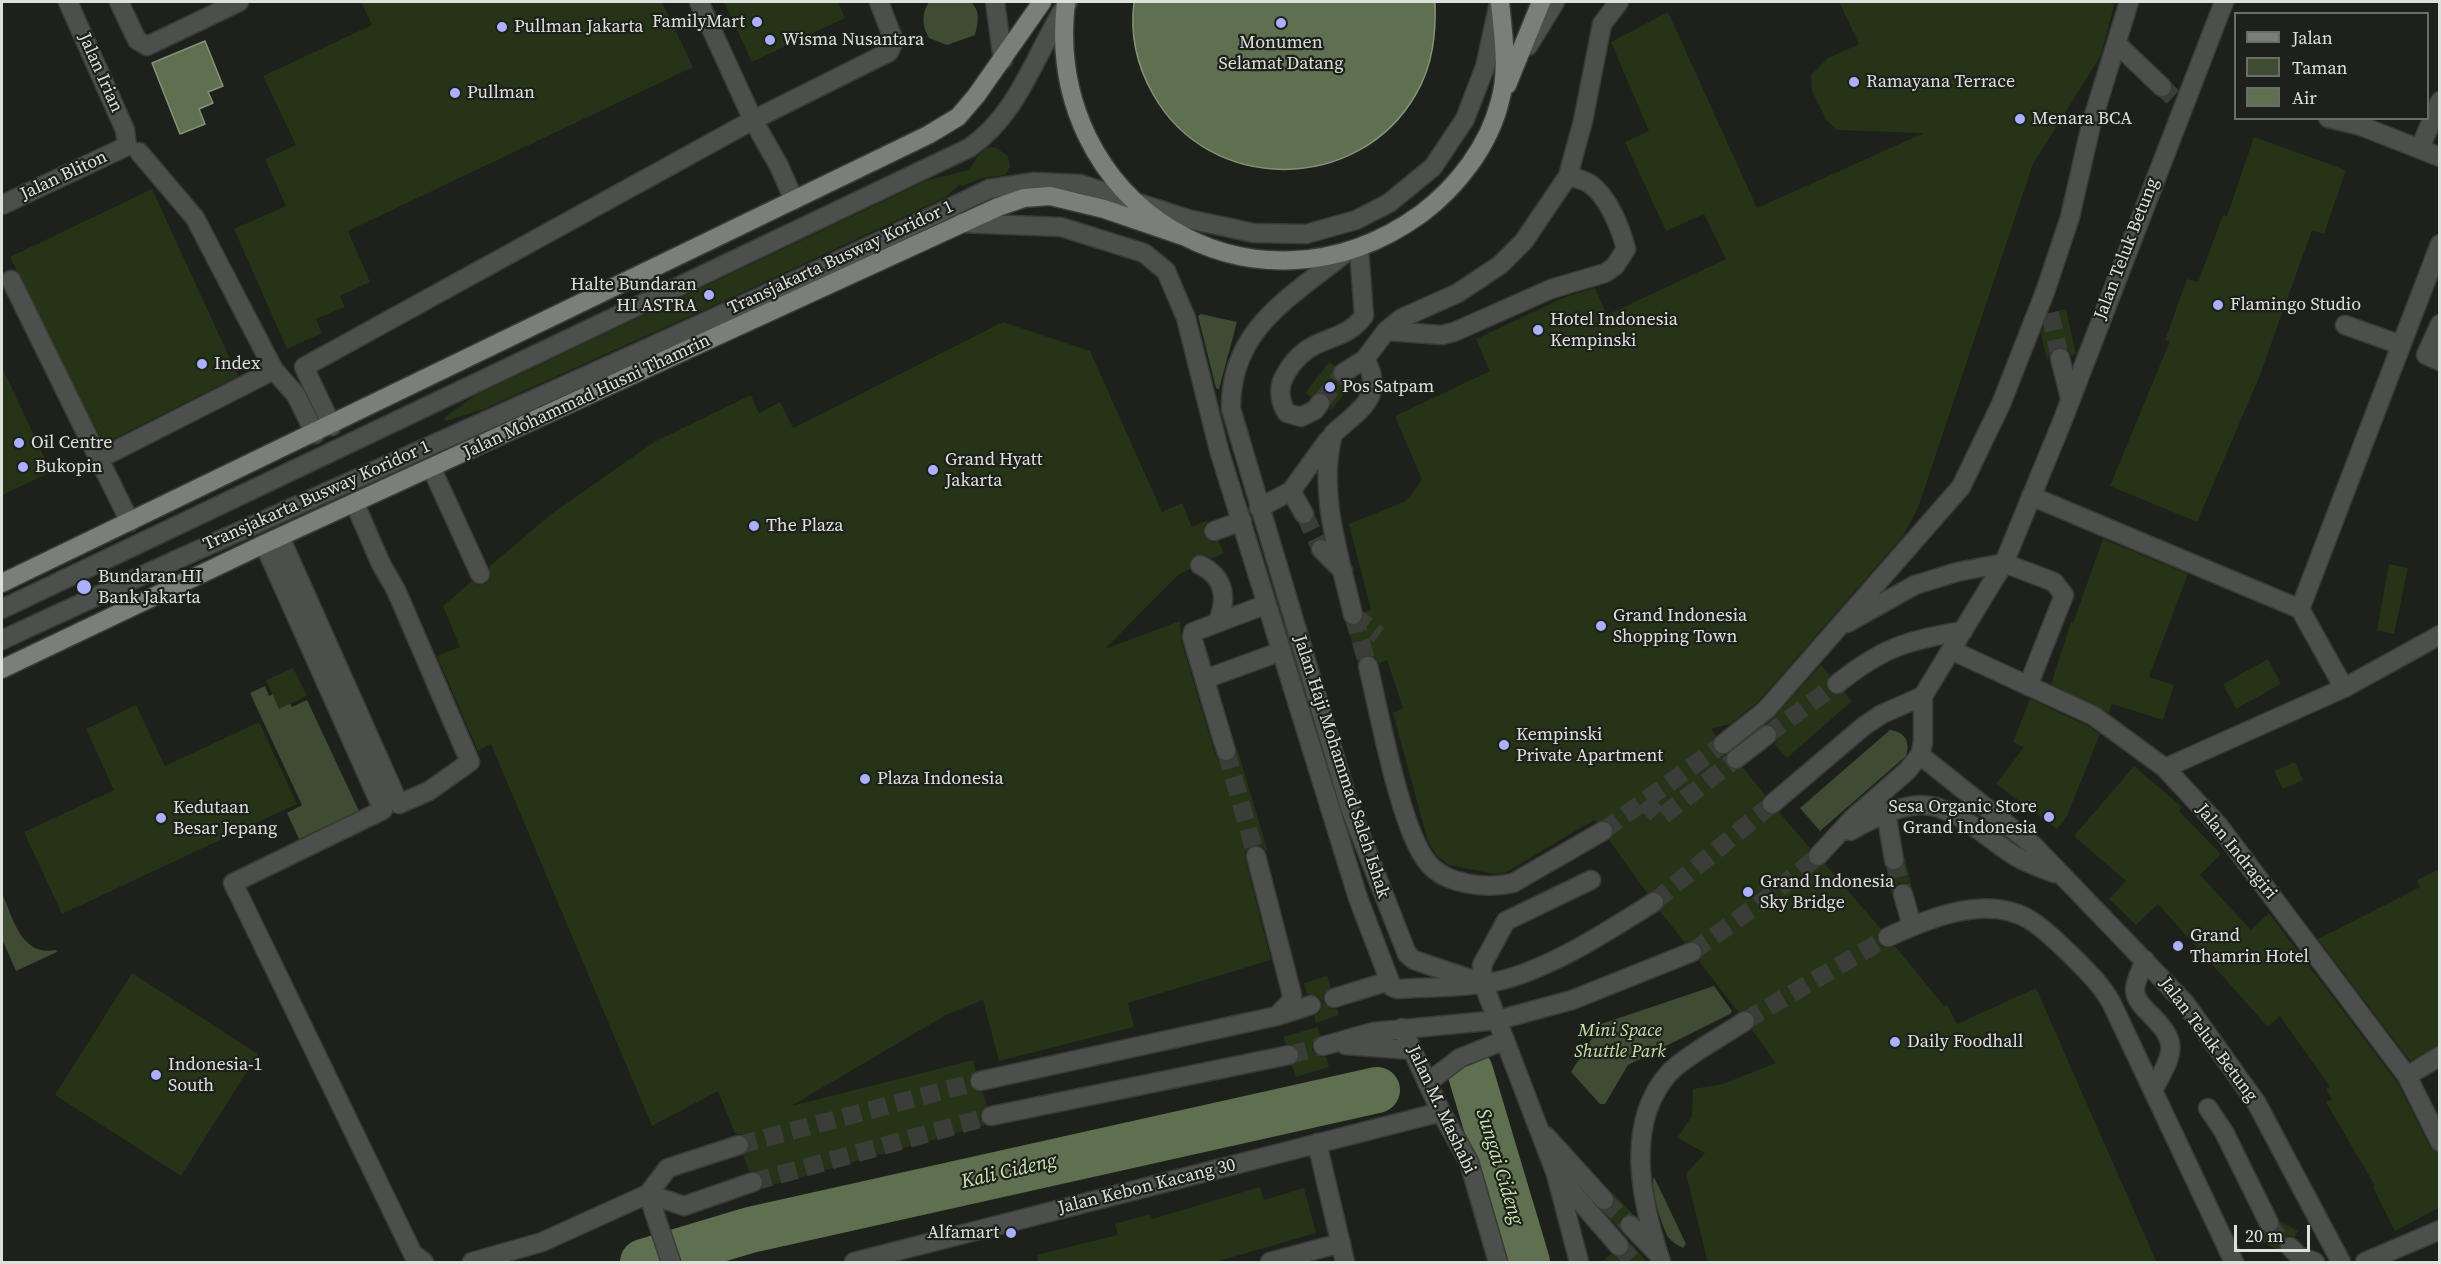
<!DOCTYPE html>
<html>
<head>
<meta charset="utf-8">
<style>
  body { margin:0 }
  #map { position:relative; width:2441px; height:1264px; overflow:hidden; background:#1d201b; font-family:"Source Serif 4",serif }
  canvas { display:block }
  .frame { position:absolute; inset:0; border:3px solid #dee0dc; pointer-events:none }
  .legend { position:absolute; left:2234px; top:12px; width:195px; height:108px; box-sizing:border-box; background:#1d201b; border:2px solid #6a6d68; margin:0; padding:8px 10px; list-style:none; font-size:18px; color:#dee0dc }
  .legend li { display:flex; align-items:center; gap:12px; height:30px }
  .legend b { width:30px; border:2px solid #6a6d68 }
  .scale { position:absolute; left:2234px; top:1225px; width:76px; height:27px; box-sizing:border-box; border:3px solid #dee0dc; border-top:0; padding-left:8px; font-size:18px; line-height:21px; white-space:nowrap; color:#dee0dc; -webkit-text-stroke:4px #1d201b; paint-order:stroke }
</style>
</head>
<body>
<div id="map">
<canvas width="2441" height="1264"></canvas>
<div class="frame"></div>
<ul class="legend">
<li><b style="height:8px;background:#7b7e79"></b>Jalan</li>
<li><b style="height:16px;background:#3f4c34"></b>Taman</li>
<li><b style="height:16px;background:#5f7050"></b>Air</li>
</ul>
<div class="scale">20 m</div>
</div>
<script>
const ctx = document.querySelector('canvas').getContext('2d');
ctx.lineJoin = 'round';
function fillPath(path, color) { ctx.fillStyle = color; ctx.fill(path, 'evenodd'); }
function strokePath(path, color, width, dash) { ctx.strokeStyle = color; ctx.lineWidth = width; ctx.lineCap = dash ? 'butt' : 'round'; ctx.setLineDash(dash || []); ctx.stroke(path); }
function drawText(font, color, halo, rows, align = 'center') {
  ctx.font = font + ' "Source Serif 4",serif'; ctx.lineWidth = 4.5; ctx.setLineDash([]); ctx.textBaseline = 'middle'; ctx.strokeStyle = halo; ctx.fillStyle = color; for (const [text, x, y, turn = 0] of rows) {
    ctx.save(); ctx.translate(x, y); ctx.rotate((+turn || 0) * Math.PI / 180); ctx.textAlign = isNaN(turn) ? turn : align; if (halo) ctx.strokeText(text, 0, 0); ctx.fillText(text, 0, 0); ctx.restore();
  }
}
const green = new Path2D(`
  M929,2H971C981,12 978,22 975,35L947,45L929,38C922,26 921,14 929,2Z
  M1201,314L1237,322L1219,389L1216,388L1198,316Z
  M265,686L269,696L283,689L292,707L307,700L359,811L299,839L287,813L302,805L250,693Z
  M1890,730C1905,732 1911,742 1906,756L1820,831L1800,808Z
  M2,893C13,918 21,957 56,950L57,952L16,971L2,939Z
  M1714,986L1732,1011L1730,1014L1628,1065L1605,1104H1600L1571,1072L1601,1024Z
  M1654,1177L1686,1244L1683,1248C1677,1245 1672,1242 1668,1237C1662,1227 1649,1184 1654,1177Z`);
const water = new Path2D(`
  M1134,2H1435C1436,34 1433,65 1416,94C1359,194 1209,195 1153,94C1137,66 1130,34 1134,2Z
  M205,41L223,86L208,92L213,103L199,109L205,124L180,134L152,63Z`);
const river = new Path2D(`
  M1470,1071L1527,1262
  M643,1262L750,1230L1377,1090`);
const building = new Path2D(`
  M361,2H662L693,67L348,231L370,282L340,296L345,307L316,319L322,333L287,349L234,229L286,206L265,159L296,145L263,76L372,25Z
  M724,2H838L845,18L752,62Z
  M1839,2H2115L2101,55L2033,164L1918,508L1903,536L1758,702L1730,724L1711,729L1716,735L1712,746L1718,754L1726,755L1725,761L1731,769L1743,768L1765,795L1761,801L1763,811L1769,815L1779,812L1810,848L1807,854L1810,864L1816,867L1825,864L1881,929L1877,936L1881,946L1887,948L1895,946L1944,1006L1947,1005L1957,1024L2036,988L2157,1263H1708L1686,1174L1705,1153L1677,1138L1692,1116L1693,1089L1723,1084L1776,1063L1752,1030L1755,1026V1015L1745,1010L1738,1012L1699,961L1703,953L1699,944L1693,941L1685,943L1660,911L1665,902L1664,897L1654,891L1647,893L1609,840L1614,830L1608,821L1596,822L1594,820L1505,873L1494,874L1449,865L1437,856L1428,842L1393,713L1403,708L1387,660L1379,663L1376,658L1366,655L1358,662L1346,624L1355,626L1360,624L1364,612L1371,610L1349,524L1406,501L1422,480L1395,416L1490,371L1476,339L1565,297L1595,288L1607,315L1726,259L1704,214L1666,231L1625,142L1649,131L1611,42L1668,12L1757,208L1924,133L1837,130L1827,121L1812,91L1811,75L1828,58L1859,44Z
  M2254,137L2346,170L2324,234L2312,230L2260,375L2197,522L2110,486L2170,341L2165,340L2187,279L2198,282L2223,215L2227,216Z
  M995,147L1008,156L1010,167L1005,175L982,178L960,187L962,183L944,198L739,294L484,409L446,421L444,418L474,396L928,180L969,170L978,155L987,148Z
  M152,189L238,376L104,444L10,257Z
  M2066,309L2076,354L2071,355L2068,350L2058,347L2052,350L2047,361L2041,333L2049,313Z
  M1003,322L1090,351L1162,512L1182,503L1192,527L1208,520L1203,528L1204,535L1211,542L1218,541L1224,553L1212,559L1201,554L1194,556L1190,560V569L1178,575L1105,649L1180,621L1181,640L1215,754L1219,760L1229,762L1235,758L1237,748L1268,852L1260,845H1253L1245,852V858L1271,960L1128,1003L1134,1027L999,1061L983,1000L946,1015L791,1106L973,1060L976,1071L970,1077L969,1083L976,1091L983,1092L987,1106L981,1112L980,1118L985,1125L762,1188L763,1178L756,1171H749L743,1155L750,1148L749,1141L742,1134H735L718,1091L652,1126L491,744L478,751L437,656L460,647L443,606L472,581L478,585L485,584L491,576L489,567L550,515L654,442L751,395L759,413L780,402L793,428Z
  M1329,362L1335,366L1332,374L1337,383L1354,381L1330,412L1331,404L1327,394L1320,392L1311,397L1305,393Z
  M2,367L51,472L2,495Z
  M2103,539L2188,574L2149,677L2174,685L2163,720L2112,704L2109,713L2051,684L2071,622L2073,623Z
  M2389,564L2408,568L2394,634L2377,630Z
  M2268,659L2281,684L2236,709L2223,684Z
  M1821,665L1830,675L1826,685L1828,691L1838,695L1844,692L1852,701L1787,758L1774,744L1778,739L1776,729L1767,724Z
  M293,668L307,696L279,709L266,680Z
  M2030,699L2088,726L2100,734L2067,816L2057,829L1996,784L2024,747L2013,742Z
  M136,705L165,766L259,722L297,804L62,914L24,832L114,790L86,729Z
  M2295,762L2303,780L2283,789L2274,771Z
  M2134,766L2182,807L2179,811L2221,854L2200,875L2251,930L2269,913L2397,1082L2430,1147L2439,1153V1208L2395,1231L2373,1187L2375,1186L2326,1102L2332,1099L2326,1089L2330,1087L2280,1016L2268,1027L2158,904L2136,925L2109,899L2126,881L2074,836Z
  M1905,857L1912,888L1906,883H1899L1895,887L1892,895L1886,868L1895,871L1901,869Z
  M2439,869V1045L2410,1061L2318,939L2420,887L2417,880Z
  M132,973L258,1054L181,1176L55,1095Z
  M1327,976L1331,987L1323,995V1002L1331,1009H1337L1339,1015L1316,1023L1314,1016L1320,1012L1322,1002L1318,996L1307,994L1304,983Z
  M1317,1027L1320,1035L1312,1043V1050L1320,1057H1326L1329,1067L1296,1077L1292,1066L1299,1059L1300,1052L1293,1045L1286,1044L1283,1037Z
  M1260,1187L1264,1200L1304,1188L1316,1233L1212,1263H1038L1037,1255L1118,1235L1115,1224L1150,1214L1152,1219Z
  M1612,1192L1634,1215L1622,1217L1619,1222L1621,1231L1603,1211L1611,1209L1614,1204Z
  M2280,1221L2298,1231L2295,1237L2288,1236L2282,1240L2280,1251L2260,1241L2264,1233H2273L2278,1230Z
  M1629,1241L1648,1263H1601L1611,1254L1616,1257L1626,1255L1630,1249Z`);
const minorTunnel = new Path2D(`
  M2162,87L2173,97
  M2050,313L2060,358
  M1320,403L1343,373
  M1304,514L1321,549
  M1353,615L1368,666
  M1353,615L1379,635
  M1767,735L1837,684
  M1226,751L1256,856
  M1645,801L1660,818L1736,759
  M1603,831L1723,744
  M1894,860L1903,894
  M1654,902L1772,804
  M1692,952L1770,896L1818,856
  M1745,1021L1888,937
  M1289,1055L1323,1046
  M739,1145L980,1081
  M753,1182L991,1116
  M1604,1200L1630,1225
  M2269,1223L2275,1233L2290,1247
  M1619,1246L1634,1262`);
const minor = new Path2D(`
  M119,2L137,40L147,46L239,2
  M699,2L753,120L779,166L794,200
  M995,2L1003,60
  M2117,44L2162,87
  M1528,46L1555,2
  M2328,118L2361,126L2440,157
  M2420,148L2440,101
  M139,152L195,218L274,370L296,395L315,434
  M2,205L127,146L125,130L68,2
  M961,223L1061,227L1144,253L1166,271L1186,318L1219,450L1358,898L1392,987L1397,989C1429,987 1463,988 1494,982C1547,971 1608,931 1654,902
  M1344,254C1288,299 1230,330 1231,409L1350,808L1407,954L1414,960L1473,980
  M11,280L99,459
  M2440,324L2426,355L2440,361
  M2345,325L2401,345
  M1386,331L1442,335L1454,332L1551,289L1605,273L1615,266L1626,249C1621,229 1608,196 1590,184C1584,180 1575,178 1568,176
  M2060,358L2070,398
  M1343,373L1365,359L1386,331L1402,318L1458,293L1500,265L1524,241L1568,176L1583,121L1602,24L1619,2
  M1320,403L1315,410L1301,417L1287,413C1280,403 1278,388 1284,377C1308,331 1341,347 1364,316L1359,249
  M332,426L304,367L753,120L889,52L894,41L879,2
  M432,469L480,574
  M1291,491L1304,514
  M2031,496L2300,609L2344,688
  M1259,508L1291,491L1328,440
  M130,522L99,459L274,370
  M1214,531L1242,521
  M280,537L399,804L429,791L470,762L396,590L381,564L355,504
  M264,544L383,810L233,883L413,1254L424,1262
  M1321,549L1343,571
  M1200,565C1225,577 1228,599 1217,623L1193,632L1192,637L1226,751
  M2,609L969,148C1020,113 1036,51 1068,2
  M2300,609L2440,244
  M1353,615C1340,557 1317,493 1333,434C1357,411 1387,398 1365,359
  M1217,623L1267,604
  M1847,623L1915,585L1957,572L2004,563L2054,582L2064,595L2028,686
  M2,640C329,487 663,347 989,189L1034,182L1080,184L1188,219L1254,233L1306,234L1356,220L1389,203L1433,167L1465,119L1485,67L1499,3
  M1951,650L2094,716L2165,768L2219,826L2395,1060L2407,1076L2440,1142
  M1368,666C1379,711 1401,832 1428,863C1446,885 1487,889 1513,883L1603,831
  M1205,679L1282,651
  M1837,684C1882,648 1907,640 1963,631
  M1723,744L1766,710L1961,487L2001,404L2045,292L2070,217L2091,125L2129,2
  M1920,755L2034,846L2185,1003L2256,1102L2341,1262
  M1736,759L1767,735
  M2165,768L2344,688L2440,635
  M1772,804L1864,726L1882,714L1923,696
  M1886,812L1894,860
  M1850,831C1872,819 1894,807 1919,805C1954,804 1985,837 2012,854C2025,863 2040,867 2054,873
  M1256,856L1292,995L1291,1001L1277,1016
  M1818,856L1852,819L1907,771L1920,755L1923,743V696L2004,563L2062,422L2224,2
  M1903,894L1912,926
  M1888,937C1929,918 1987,894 2030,920C2045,929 2057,942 2069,953C2085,969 2100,983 2111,1002L2234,1262
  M2145,960C2142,968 2135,981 2135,990C2135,998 2141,1005 2146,1010C2180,1043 2175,1050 2153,1090
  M1334,998L1389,981
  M1402,1028L1441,1112L1469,1162L1498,1262
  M1345,1045L1412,1050
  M1323,1046L1373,1032L1498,1020L1572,1000L1692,952
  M2407,1076L2440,1056
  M980,1081L1277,1016L1311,1005
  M1427,1083L1460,1058L1505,1040
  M2208,1108L2224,1132L2269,1223
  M991,1116L1289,1055
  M1546,1136L1604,1200
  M1317,1143L1345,1262
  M1559,1177L1619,1246
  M648,1194L684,1206L753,1182
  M648,1194L671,1262
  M1630,1225L1656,1252
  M2290,1247L2299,1256L2315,1262
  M472,1262L542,1242L648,1194L668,1168L739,1145
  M854,1262L1441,1112
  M1270,1262L1341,1243
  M1579,1262L1556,1174L1483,983L1482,965L1506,921L1591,880
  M1661,1262C1642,1204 1623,1125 1669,1073C1682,1058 1726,1034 1745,1021
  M2365,1262L2440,1230`);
const major = new Path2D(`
  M1066,2C1042,204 1253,335 1421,214C1457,187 1489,146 1500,101C1509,70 1503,33 1500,2
  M1507,85L1541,2
  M2,583L928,135L958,117L976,96L1042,2
  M2,669L264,544L998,207L1024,198L1050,196L1104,209L1183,236`);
const markers = [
  [757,22,6,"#aab0fb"],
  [1281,23,6,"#aab0fb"],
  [502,27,6,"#aab0fb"],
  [770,40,6,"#aab0fb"],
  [1854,82,6,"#aab0fb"],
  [455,93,6,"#aab0fb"],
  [2020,119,6,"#aab0fb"],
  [709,295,6,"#aab0fb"],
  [2218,305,6,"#aab0fb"],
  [1538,330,6,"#aab0fb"],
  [202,364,6,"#aab0fb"],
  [1330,387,6,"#aab0fb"],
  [19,443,6,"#aab0fb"],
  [23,467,6,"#aab0fb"],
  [933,470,6,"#aab0fb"],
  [754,526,6,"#aab0fb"],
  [84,587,8,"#aab0fb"],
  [1601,626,6,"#aab0fb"],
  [1504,745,6,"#aab0fb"],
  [865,779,6,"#aab0fb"],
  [2049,817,6,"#aab0fb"],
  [161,818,6,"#aab0fb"],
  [1748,892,6,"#aab0fb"],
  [2178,946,6,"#aab0fb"],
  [1895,1042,6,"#aab0fb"],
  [156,1075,6,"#aab0fb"],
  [1011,1233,6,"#aab0fb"]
];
const poiNames = [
  ["FamilyMart",745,22,"right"],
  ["Pullman Jakarta",514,27],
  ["Wisma Nusantara",782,40],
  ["Monumen",1281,43,"center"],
  ["Selamat Datang",1281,64,"center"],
  ["Ramayana Terrace",1866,82],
  ["Pullman",467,93],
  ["Menara BCA",2032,119],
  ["Halte Bundaran",697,285,"right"],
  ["HI ASTRA",697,306,"right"],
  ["Flamingo Studio",2230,305],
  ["Hotel Indonesia",1550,320],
  ["Kempinski",1550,341],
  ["Index",214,364],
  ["Pos Satpam",1342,387],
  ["Oil Centre",31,443],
  ["Grand Hyatt",945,460],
  ["Jakarta",945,481],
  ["Bukopin",35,467],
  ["The Plaza",766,526],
  ["Bundaran HI",98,577],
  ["Bank Jakarta",98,598],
  ["Grand Indonesia",1613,616],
  ["Shopping Town",1613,637],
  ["Kempinski",1516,735],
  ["Private Apartment",1516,756],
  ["Plaza Indonesia",877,779],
  ["Sesa Organic Store",2037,807,"right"],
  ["Grand Indonesia",2037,828,"right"],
  ["Kedutaan",173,808],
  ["Besar Jepang",173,829],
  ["Grand Indonesia",1760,882],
  ["Sky Bridge",1760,903],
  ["Grand",2190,936],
  ["Thamrin Hotel",2190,957],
  ["Daily Foodhall",1907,1042],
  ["Indonesia-1",168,1065],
  ["South",168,1086],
  ["Alfamart",999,1233,"right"]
];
const streetNames = [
  ["Jalan Irian",100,73,66],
  ["Jalan Bliton",64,176,-25],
  ["Jalan Teluk Betung",2127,249,-69],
  ["Transjakarta Busway Koridor 1",841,258,-25],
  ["Jalan Mohammad Husni Thamrin",587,397,-25],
  ["Transjakarta Busway Koridor 1",317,496,-24],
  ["Jalan Haji Mohammad Saleh Ishak",1341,767,72],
  ["Jalan Indragiri",2236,852,51],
  ["Jalan Teluk Betung",2208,1040,53],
  ["Jalan M. Mashabi",1441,1110,65],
  ["Jalan Kebon Kacang 30",1147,1187,-14]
];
const parkNames = [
  ["Mini Space",1620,1031],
  ["Shuttle Park",1620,1052]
];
const waterNames = [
  ["Sungai Cideng",1499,1167,73],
  ["Kali Cideng",1009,1172,-13]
];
fillPath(green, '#3f4c34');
fillPath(water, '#5f7050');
strokePath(water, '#85927a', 1.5);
strokePath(river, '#5f7050', 46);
fillPath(building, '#253316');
strokePath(minorTunnel, '#3a3d38', 18, [18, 9]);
strokePath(minor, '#383b36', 21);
strokePath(major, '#383b36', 21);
strokePath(minor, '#4d4f4c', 18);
strokePath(major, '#7b7e79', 18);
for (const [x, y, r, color] of markers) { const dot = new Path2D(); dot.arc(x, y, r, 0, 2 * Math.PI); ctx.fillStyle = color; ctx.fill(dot); strokePath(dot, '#1d201b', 2); }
drawText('18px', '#dee0dc', '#1d201b', poiNames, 'left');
drawText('18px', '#dee0dc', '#1d201b', streetNames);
drawText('italic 18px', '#c6e4ab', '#1d201b', parkNames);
drawText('italic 20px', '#c9e7ae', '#1d201b', waterNames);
</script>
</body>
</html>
